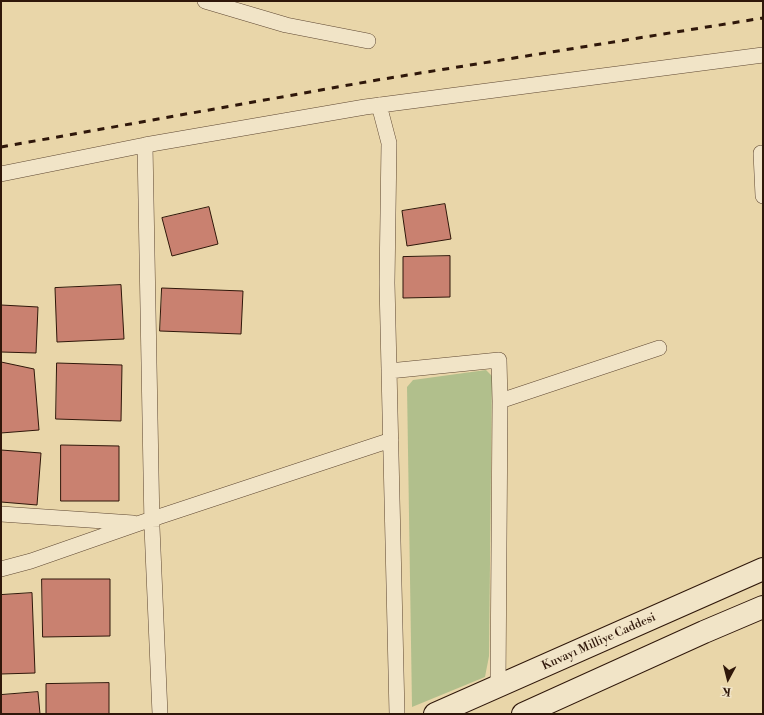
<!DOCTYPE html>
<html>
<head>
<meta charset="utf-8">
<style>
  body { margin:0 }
  #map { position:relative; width:764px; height:715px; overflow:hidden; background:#e9d6a9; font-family:"Libre Bodoni",serif }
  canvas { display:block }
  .frame { position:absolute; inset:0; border:2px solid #2f170a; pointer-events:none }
  .north { position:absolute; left:708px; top:659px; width:40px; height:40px; -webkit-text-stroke:3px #f1e4c7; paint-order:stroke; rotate:187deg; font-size:11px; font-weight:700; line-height:16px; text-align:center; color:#2f170a }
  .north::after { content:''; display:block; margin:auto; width:14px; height:18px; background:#2f170a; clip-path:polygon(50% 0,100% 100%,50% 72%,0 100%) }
</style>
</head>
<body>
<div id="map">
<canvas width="764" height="715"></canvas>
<div class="frame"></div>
<div class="north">K</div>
</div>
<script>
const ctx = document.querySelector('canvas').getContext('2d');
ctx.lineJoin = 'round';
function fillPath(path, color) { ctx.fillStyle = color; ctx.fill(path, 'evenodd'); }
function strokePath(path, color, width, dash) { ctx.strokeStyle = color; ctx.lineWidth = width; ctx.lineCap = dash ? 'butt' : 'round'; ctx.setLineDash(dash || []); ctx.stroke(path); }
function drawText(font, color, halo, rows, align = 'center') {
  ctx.font = font + ' "Libre Bodoni",serif'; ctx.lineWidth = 4; ctx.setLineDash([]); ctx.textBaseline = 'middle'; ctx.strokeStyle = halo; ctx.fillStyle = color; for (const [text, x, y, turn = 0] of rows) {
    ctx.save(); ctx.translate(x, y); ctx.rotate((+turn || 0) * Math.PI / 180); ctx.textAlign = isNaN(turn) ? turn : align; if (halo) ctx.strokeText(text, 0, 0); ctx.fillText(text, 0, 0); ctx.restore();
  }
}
const green = new Path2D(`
  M486,370L492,376L489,656L485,677L412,707L407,387L413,380Z`);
const building = new Path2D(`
  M445,204L451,239L407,246L402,211Z
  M209,207L218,244L172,256L162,218Z
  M450,256V297L403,298V257Z
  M121,285L124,339L57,342L55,288Z
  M162,288L243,291L241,334L160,331Z
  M1,305L38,307L36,353L1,352Z
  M1,362L34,369L39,430L1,433Z
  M57,363L122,365L121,421L56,419Z
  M61,445L119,446V501H61Z
  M1,450L41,453L37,505L1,502Z
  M42,579H110V636L43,637Z
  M32,593L35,673L1,674V595Z
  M109,683V714H46V684Z
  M38,692L40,714H1V695Z`);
const street = new Path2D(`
  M205,1L286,25L368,41
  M379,105L389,143L387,283L397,714
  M145,145L152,527L160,714
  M761,153L763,196
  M1,174L145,145L365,107L763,55
  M389,371L499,360L500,401L498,687
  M500,401L659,348
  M1,514L133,523
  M1,569L31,561L140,523L391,440`);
const secondary = new Path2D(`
  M435,714L763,569
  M523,714L704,632L763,607`);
const rail = new Path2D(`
  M1,147L377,80L763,18`);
const streetNames = [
  ["Kuvayı Milliye Caddesi",599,642,-24]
];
fillPath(green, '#b1bf8c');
fillPath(building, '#c98170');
strokePath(building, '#2f170a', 1);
strokePath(street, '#5e4732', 16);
strokePath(secondary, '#2f170a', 24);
strokePath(street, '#f1e4c7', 15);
strokePath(secondary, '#f1e4c7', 22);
strokePath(rail, '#2f170a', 3, [7, 7]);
drawText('12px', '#2f170a', '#f1e4c7', streetNames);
</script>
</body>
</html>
